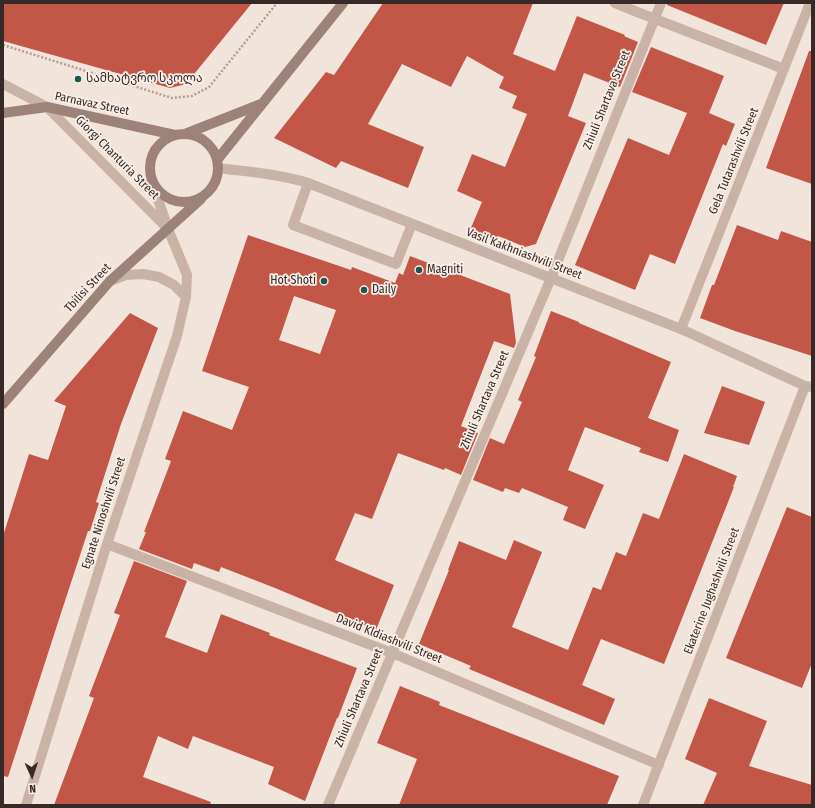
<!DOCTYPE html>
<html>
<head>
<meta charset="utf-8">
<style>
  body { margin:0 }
  #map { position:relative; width:815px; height:808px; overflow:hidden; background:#f1e4db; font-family:"Fira Sans Condensed",sans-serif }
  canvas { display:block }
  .frame { position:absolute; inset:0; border:4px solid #352a28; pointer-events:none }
  .north { position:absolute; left:12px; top:756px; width:40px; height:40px; -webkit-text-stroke:3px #f9efe7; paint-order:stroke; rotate:177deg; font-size:11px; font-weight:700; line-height:16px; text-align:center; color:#352a28 }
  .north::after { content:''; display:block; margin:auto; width:14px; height:18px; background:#352a28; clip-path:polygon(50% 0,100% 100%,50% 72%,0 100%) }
</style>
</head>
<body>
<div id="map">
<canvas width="815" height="808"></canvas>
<div class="frame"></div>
<div class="north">N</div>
</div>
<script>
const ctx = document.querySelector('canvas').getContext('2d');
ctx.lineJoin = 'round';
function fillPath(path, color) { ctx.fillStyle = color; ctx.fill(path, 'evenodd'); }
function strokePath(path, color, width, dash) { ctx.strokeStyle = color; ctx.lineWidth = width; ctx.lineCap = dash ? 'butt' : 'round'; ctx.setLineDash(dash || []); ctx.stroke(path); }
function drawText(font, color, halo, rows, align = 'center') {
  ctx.font = font + ' "Fira Sans Condensed","Noto Sans Georgian",sans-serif'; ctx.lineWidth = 3.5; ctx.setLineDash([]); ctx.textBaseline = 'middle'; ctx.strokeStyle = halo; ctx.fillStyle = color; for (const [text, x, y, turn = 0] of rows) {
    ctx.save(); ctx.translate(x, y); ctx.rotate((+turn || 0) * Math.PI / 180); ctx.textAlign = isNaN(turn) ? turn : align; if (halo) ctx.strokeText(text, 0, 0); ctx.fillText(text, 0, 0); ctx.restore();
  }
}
const building = new Path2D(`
  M3,3H252L186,84L170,88L3,41Z
  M383,3H533L513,54L555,71L577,16L625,35L624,36L638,42L620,87L584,73L568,116L586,123L536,244L525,247L498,236L497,240L470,230L482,202L457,191L472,154L505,167L527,114L512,108L517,96L499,88L504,77L467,56L451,87L402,64L368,124L424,147L408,188L341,161L336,168L274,138L326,72L334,75Z
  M667,3H784L766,45L667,5Z
  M651,47L724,76L709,113L735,124L726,146L723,144L675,264L650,254L635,290L575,265L628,138L669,155L687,113L632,92Z
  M809,51H812V184L766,168Z
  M737,225L778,240L781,231L812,242V356L735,331L700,318L712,285H714Z
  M248,235L351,270L352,267L395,283L399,273L403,275L410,256L510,294L516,343L514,348L494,341L461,426L478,433L461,475L445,468L444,470L398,453L372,519L355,513L335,560L394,585L376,630L275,588L221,567L219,572L194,563L192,569L139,549L146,532H144L171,461L165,459L183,411L232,430L249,387L202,371ZM294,296L336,310L320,354L279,340Z
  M551,311L579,322V323L671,362L648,418L679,430L668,462L639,452L641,448L585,427L568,470L604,485L585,529L563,520L568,507L522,488L519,493L505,488L503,492L473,480L490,438L504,444L522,402L518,400L536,357L534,356Z
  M130,313L158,328L121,424L96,502L99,503L90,531H88L62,610L8,777L3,776V536L29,454L48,460L66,406L54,401Z
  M722,386L765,402L749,445L704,433Z
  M684,454L737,476L733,487H734L664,664L601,639L582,685L615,699L604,725L469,669L471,666L419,644L449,570H448L459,541L506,560L514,540L542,552L512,627L568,650L593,587L601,590L616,552L626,556L643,513L659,519Z
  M787,507L812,517V663L802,688L726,658Z
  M134,561L187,581L165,637L207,653L221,614L270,633L269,635L357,668L338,718H337L305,801L268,784L274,767L193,736L188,749L158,736L143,777L211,802L210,805H54L94,698L89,696L120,615L114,613Z
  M400,686L440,702L439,705L619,776L607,805H399L417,759L377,743Z
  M709,698L767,721L749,766L812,785V805H703L717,773L685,759Z`);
const path = new Path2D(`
  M3,45L172,98L192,96L209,87L277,3`);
const service = new Path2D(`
  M308,183L293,225L396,264L412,224`);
const minor = new Path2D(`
  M615,3L637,12L784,69
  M110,281L126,275L143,274L159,277L174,285L186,297
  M681,329L810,3
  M107,544L392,653L659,765
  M26,805L107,544L177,336L186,297L187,275L168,229
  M328,805L551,278L661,3
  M643,805L805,386`);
const tertiary = new Path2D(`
  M3,84L47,107L168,229
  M218,168C249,172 279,174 308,183L681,329L805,386L812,387
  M151,180L167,225`);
const secondary = new Path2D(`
  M3,113L47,107L175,135
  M150 168a34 34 0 1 1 68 0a34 34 0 1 1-68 0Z
  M185,134L261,104
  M217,160L343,3
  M3,404L110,281L201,199`);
const markers = [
  [78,79,4,"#1e5653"],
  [419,270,4,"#1e5653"],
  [324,281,4,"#1e5653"],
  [364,290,4,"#1e5653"]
];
const poiNames = [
  ["სამხატვრო სკოლა",86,79],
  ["Magniti",427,270],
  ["Hot Shoti",316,281,"right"],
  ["Daily",372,290]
];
const streetNames = [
  ["Zhiuli Shartava Street",607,100,-68],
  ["Parnavaz Street",92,104,12],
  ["Giorgi Chanturia Street",117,158,45],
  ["Gela Tutarashvili Street",734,161,-68],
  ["Vasil Kakhniashvili Street",524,254,21],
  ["Tbilisi Street",88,288,-47],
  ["Zhiuli Shartava Street",485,400,-67],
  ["Egnate Ninoshvili Street",104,513,-72],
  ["Ekaterine Jughashvili Street",712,591,-69],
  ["David Kldiashvili Street",389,639,22],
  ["Zhiuli Shartava Street",359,698,-67]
];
fillPath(building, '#c35747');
strokePath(path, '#b59d91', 2.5, [2, 2]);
strokePath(service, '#c9b3a7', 10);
strokePath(minor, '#c9b3a7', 10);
strokePath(tertiary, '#c9b3a7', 10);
strokePath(secondary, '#9c8279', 10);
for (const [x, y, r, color] of markers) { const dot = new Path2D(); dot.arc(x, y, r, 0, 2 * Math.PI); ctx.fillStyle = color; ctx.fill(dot); strokePath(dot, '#f9efe7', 1.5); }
drawText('12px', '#352a28', '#f9efe7', poiNames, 'left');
drawText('12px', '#352a28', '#f9efe7', streetNames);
</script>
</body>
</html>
